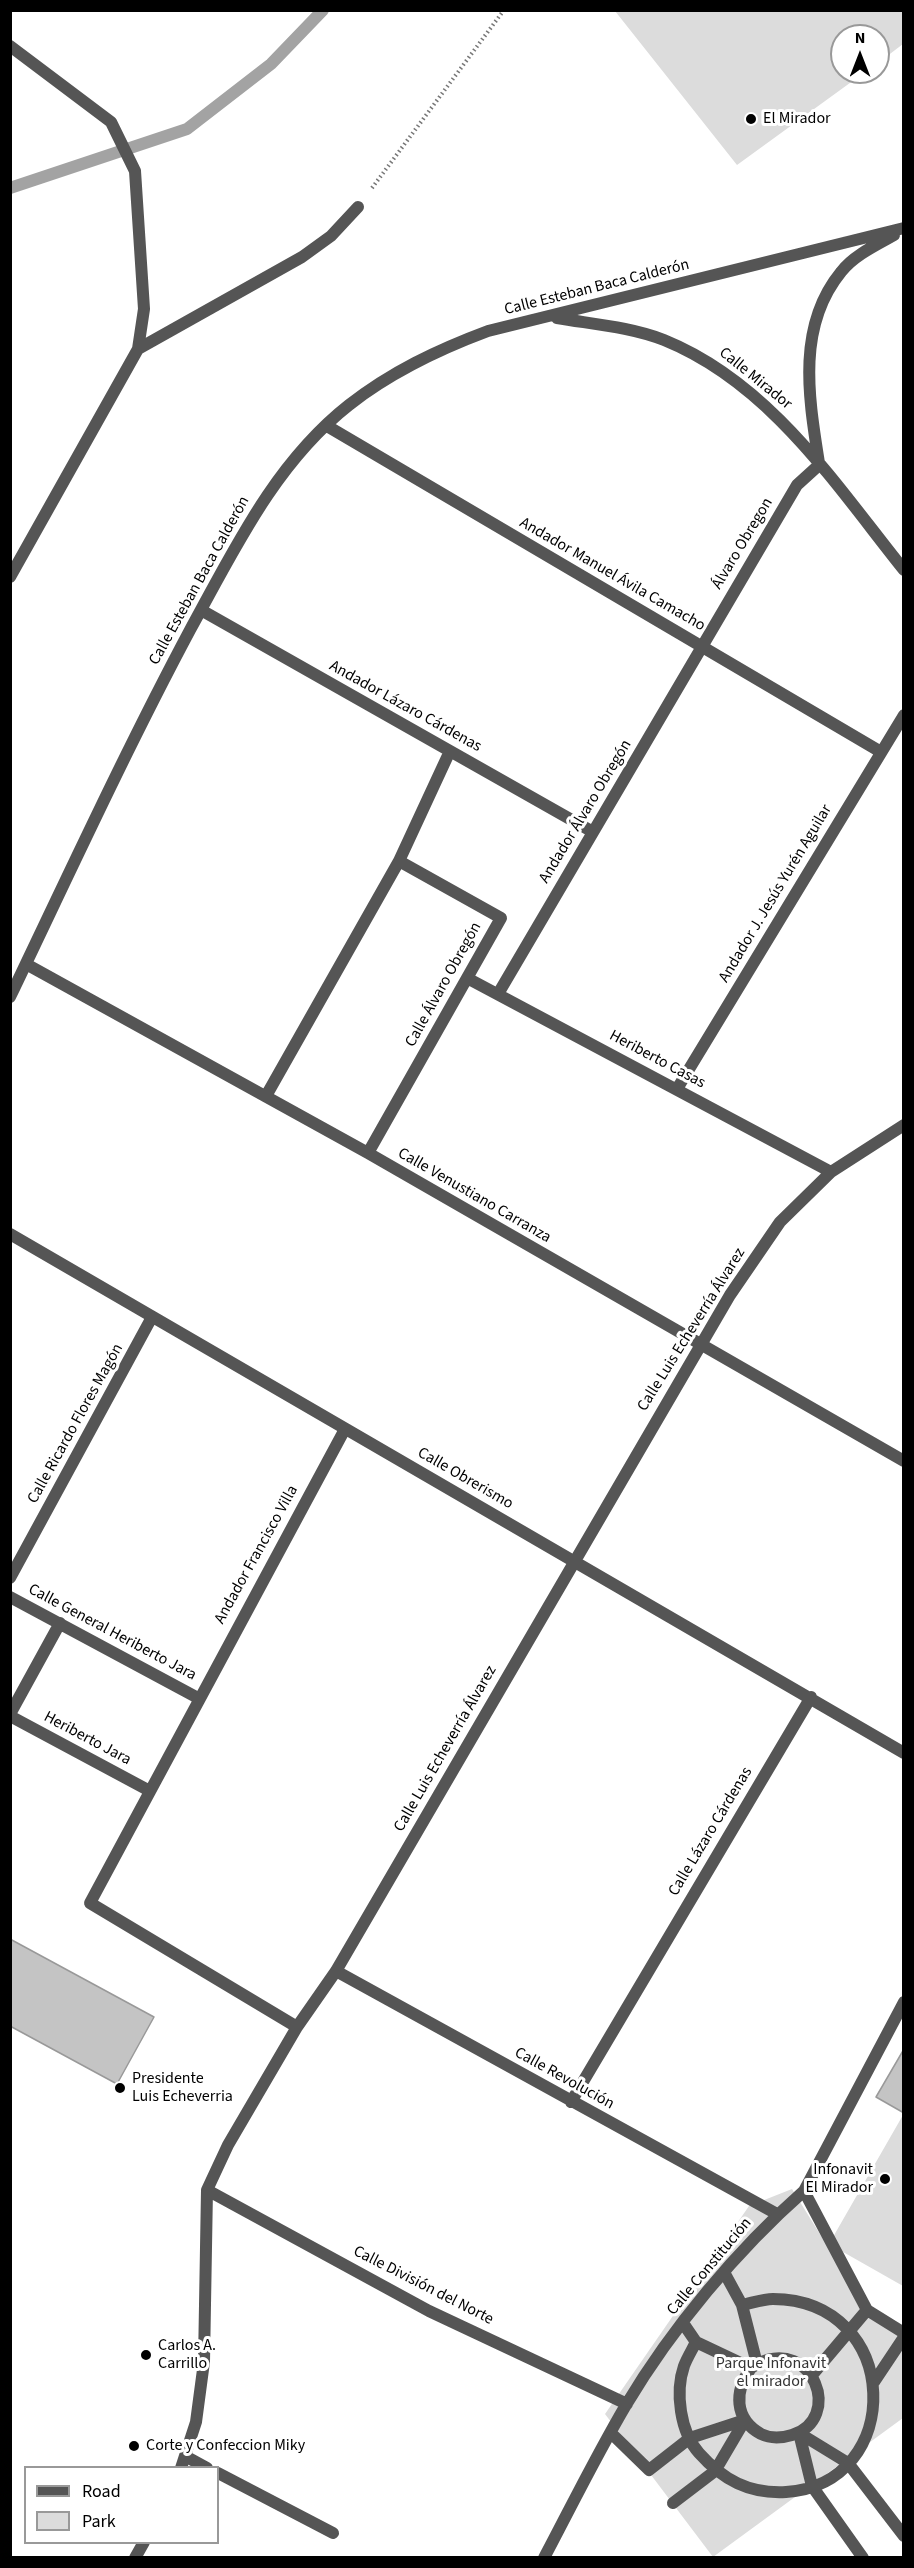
<!DOCTYPE html>
<html>
<head>
<meta charset="utf-8">
<style>
  body { margin:0 }
  #map { position:relative; width:914px; height:2568px; overflow:hidden; background:#fff; font-family:"Source Sans 3",sans-serif }
  canvas { display:block }
  .frame { position:absolute; inset:0; border:12px solid #000; pointer-events:none }
  .legend { position:absolute; left:24px; top:2466px; width:195px; height:78px; box-sizing:border-box; background:#fff; border:2px solid #999; margin:0; padding:8px 10px; list-style:none; font-size:18px; color:#000 }
  .legend li { display:flex; align-items:center; gap:12px; height:30px }
  .legend b { width:30px; border:2px solid #999 }
  .north { position:absolute; left:830px; top:24px; width:60px; height:60px; box-sizing:border-box; background:#fff; border:2px solid #999; border-radius:50%; rotate:0deg; font-size:16px; font-weight:700; line-height:24px; text-align:center; color:#000 }
  .north::after { content:''; display:block; margin:auto; width:21px; height:27px; background:#000; clip-path:polygon(50% 0,100% 100%,50% 72%,0 100%) }
</style>
</head>
<body>
<div id="map">
<canvas width="914" height="2568"></canvas>
<div class="frame"></div>
<ul class="legend">
<li><b style="height:8px;background:#555"></b>Road</li>
<li><b style="height:16px;background:#dcdcdc"></b>Park</li>
</ul>
<div class="north">N</div>
</div>
<script>
const ctx = document.querySelector('canvas').getContext('2d');
ctx.lineJoin = 'round';
function fillPath(path, color) { ctx.fillStyle = color; ctx.fill(path, 'evenodd'); }
function strokePath(path, color, width, dash) { ctx.strokeStyle = color; ctx.lineWidth = width; ctx.lineCap = dash ? 'butt' : 'round'; ctx.setLineDash(dash || []); ctx.stroke(path); }
function drawText(font, color, halo, rows, align = 'center') {
  ctx.font = font + ' "Source Sans 3",sans-serif'; ctx.lineWidth = 6; ctx.setLineDash([]); ctx.textBaseline = 'middle'; ctx.strokeStyle = halo; ctx.fillStyle = color; for (const [text, x, y, turn = 0] of rows) {
    ctx.save(); ctx.translate(x, y); ctx.rotate((+turn || 0) * Math.PI / 180); ctx.textAlign = isNaN(turn) ? turn : align; if (halo) ctx.strokeText(text, 0, 0); ctx.fillText(text, 0, 0); ctx.restore();
  }
}
const green = new Path2D(`
  M615,11H903V44L878,63V36H842V72H865L737,165Z
  M903,2115V2286L829,2244Z
  M792,2189L867,2310L903,2327V2418L713,2557L605,2414L749,2206Z`);
const stream = new Path2D(`
  M10,188L187,129L271,64L323,10`);
const building = new Path2D(`
  M10,1939L154,2017L117,2084L10,2026Z
  M904,2049V2113L876,2097Z`);
const path = new Path2D(`
  M372,188L504,10`);
const street = new Path2D(`
  M10,46L111,122L135,171L144,309L138,349
  M557,318C592,324 631,327 664,340C770,383 835,484 904,570
  M327,426L881,752
  M819,463C809,399 796,327 841,272C853,256 876,245 894,235
  M10,577L138,349L302,257L331,236L358,207
  M201,610L593,832
  M26,964L368,1153L904,1461
  M467,978L831,1172
  M498,994L797,485L819,465
  M10,997C69,874 126,750 190,630C234,550 275,463 349,405C391,372 437,350 488,331L904,228
  M677,1089L904,715
  M266,1096L399,861L450,751
  M368,1153L501,918L399,861
  M10,1234L904,1753
  M10,1578L152,1317
  M10,1597L198,1698
  M10,1714L60,1623
  M10,1716L148,1790
  M336,1971L777,2214
  M297,2027L90,1903L345,1429
  M571,2102L811,1697
  M207,2190L429,2311L627,2404
  M804,2191L867,2310L812,2375
  M867,2310L904,2333
  M683,2323L696,2342L751,2368L757,2364L742,2305L724,2272
  M696,2342C692,2350 687,2358 684,2366C675,2392 680,2432 699,2453C723,2480 749,2494 786,2492C906,2484 903,2300 773,2299C763,2299 752,2303 742,2305
  M751,2368C734,2391 734,2419 761,2434C771,2439 782,2438 792,2435C844,2419 813,2336 757,2364
  M874,2382L904,2337
  M611,2433L649,2470L690,2438L745,2420L715,2471L673,2503
  M185,2456L207,2468
  M181,2468L196,2422L204,2362L207,2190L228,2145L297,2027L336,1971L730,1295L780,1222L831,1172L904,1125
  M218,2473L333,2533
  M135,2558L144,2542
  M544,2558C571,2507 597,2454 626,2405C672,2328 737,2250 804,2191L904,2002
  M863,2558L812,2486L799,2433L848,2463L904,2536`);
const markers = [
  [751,119,6,"#000"],
  [120,2088,6,"#000"],
  [885,2179,6,"#000"],
  [146,2355,6,"#000"],
  [134,2446,6,"#000"]
];
const poiNames = [
  ["El Mirador",763,119],
  ["Presidente",132,2079],
  ["Luis Echeverria",132,2097],
  ["Infonavit",873,2170,"right"],
  ["El Mirador",873,2188,"right"],
  ["Carlos A.",158,2346],
  ["Carrillo",158,2364],
  ["Corte y Confeccion Miky",146,2446]
];
const streetNames = [
  ["Calle Esteban Baca Calderón",597,288,-14],
  ["Calle Mirador",755,379,39],
  ["Álvaro Obregon",743,544,-59],
  ["Andador Manuel Ávila Camacho",612,575,30],
  ["Calle Esteban Baca Calderón",200,581,-61],
  ["Andador Lázaro Cárdenas",405,707,29],
  ["Andador Álvaro Obregón",586,812,-59],
  ["Andador J. Jesús Yurén Aguilar",776,894,-59],
  ["Calle Álvaro Obregón",444,985,-61],
  ["Heriberto Casas",657,1060,28],
  ["Calle Venustiano Carranza",474,1196,30],
  ["Calle Luis Echeverría Álvarez",692,1330,-58],
  ["Calle Ricardo Flores Magón",76,1424,-61],
  ["Calle Obrerismo",465,1479,30],
  ["Andador Francisco Villa",257,1555,-61],
  ["Calle General Heriberto Jara",112,1633,28],
  ["Heriberto Jara",87,1739,28],
  ["Calle Luis Echeverría Álvarez",446,1749,-60],
  ["Calle Lázaro Cárdenas",711,1832,-59],
  ["Calle Revolución",564,2079,29],
  ["Calle Constitución",710,2267,-50],
  ["Calle División del Norte",423,2286,27]
];
const parkNames = [
  ["Parque Infonavit",771,2364],
  ["el mirador",771,2382]
];
fillPath(green, '#dcdcdc');
strokePath(stream, '#a3a3a3', 12);
fillPath(building, '#c4c4c4');
strokePath(building, '#999', 1.5);
strokePath(path, '#777', 4, [1.5, 3]);
strokePath(street, '#555', 12);
for (const [x, y, r, color] of markers) { const dot = new Path2D(); dot.arc(x, y, r, 0, 2 * Math.PI); ctx.fillStyle = color; ctx.fill(dot); strokePath(dot, '#fff', 2); }
drawText('16px', '#000', '#fff', poiNames, 'left');
drawText('16px', '#000', '#fff', streetNames);
drawText('16px', '#333', '#fff', parkNames);
</script>
</body>
</html>
